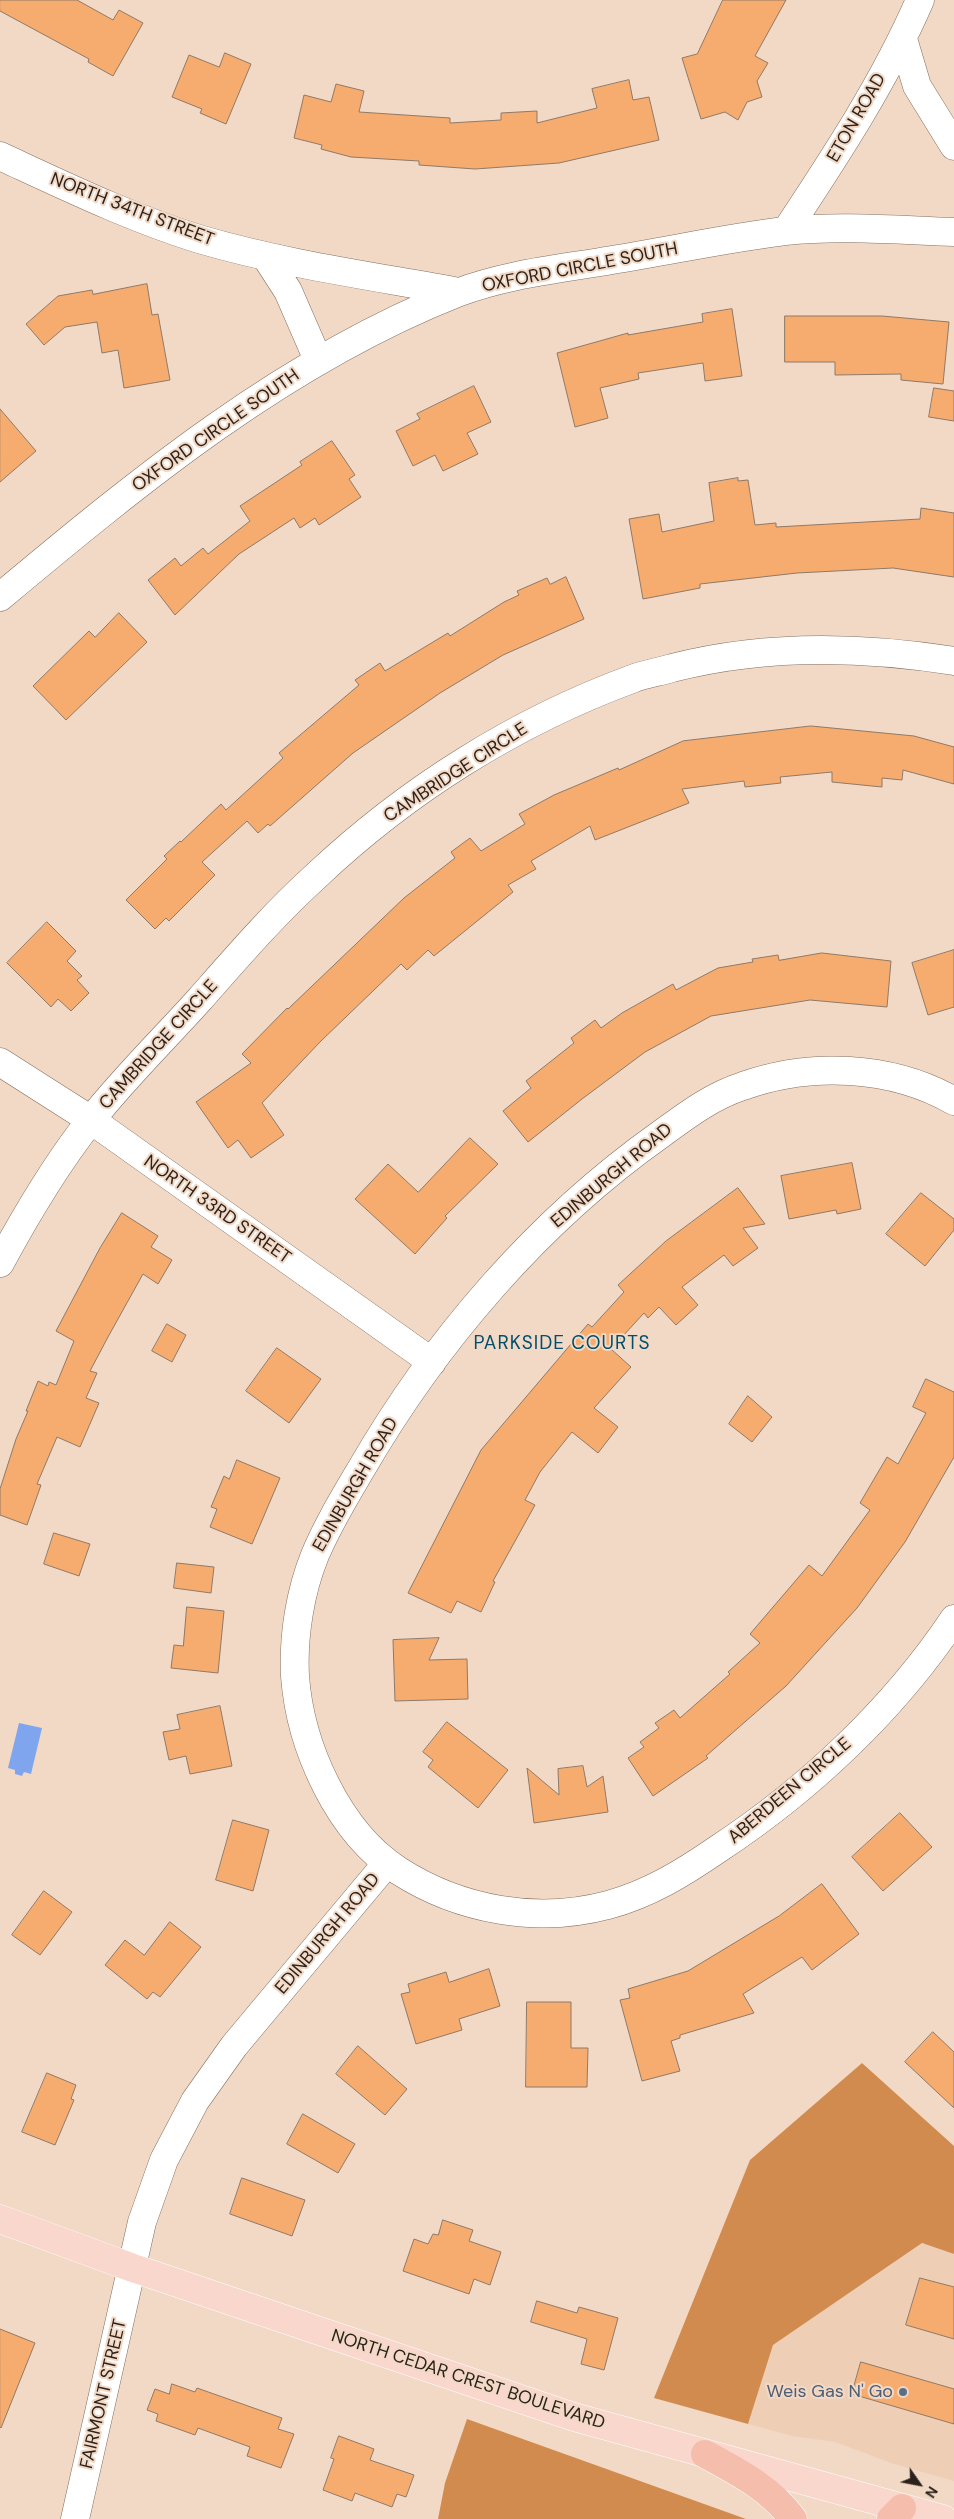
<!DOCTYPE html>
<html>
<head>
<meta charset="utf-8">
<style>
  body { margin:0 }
  #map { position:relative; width:954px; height:2519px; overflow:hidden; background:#f2d9c6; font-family:"DM Sans",sans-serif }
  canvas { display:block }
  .north { position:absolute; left:894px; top:2459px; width:50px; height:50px; -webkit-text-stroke:4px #f2d9c6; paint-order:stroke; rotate:123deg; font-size:14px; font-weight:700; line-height:20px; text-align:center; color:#2c221b }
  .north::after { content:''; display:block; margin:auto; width:18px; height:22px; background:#2c221b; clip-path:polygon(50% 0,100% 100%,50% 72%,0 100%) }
</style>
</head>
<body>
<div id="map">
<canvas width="954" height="2519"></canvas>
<div class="north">N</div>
</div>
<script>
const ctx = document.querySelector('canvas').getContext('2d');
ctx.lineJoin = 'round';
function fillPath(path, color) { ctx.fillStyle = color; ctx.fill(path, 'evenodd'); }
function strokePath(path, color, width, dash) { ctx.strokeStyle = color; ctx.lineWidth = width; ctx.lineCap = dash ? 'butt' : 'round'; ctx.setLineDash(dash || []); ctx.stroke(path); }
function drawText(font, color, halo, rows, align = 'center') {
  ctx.font = font + ' "DM Sans",sans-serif'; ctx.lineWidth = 4; ctx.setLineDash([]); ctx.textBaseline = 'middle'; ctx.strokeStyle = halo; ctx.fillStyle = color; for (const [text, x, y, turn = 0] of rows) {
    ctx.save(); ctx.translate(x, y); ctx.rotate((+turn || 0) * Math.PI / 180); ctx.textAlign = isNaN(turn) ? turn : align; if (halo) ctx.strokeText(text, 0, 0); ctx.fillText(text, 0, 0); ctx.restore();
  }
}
const built = new Path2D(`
  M922,2243L954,2254V2481L891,2463L835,2442L792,2436L748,2424L773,2345Z`);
const forest = new Path2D(`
  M862,2063L954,2146V2254L922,2243L773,2345L748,2424L654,2398L750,2160Z
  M467,2419L746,2519H438L445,2483Z`);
const water = new Path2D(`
  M19,1723L42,1728L31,1774L24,1772L22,1776L15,1774V1770L8,1768Z`);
const building = new Path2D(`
  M0,0H77L113,20L119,10L143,23L113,76L88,62L89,59L0,11Z
  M723,0H786L755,56L768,63L757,81L762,97L747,102L738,120L725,112L701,119L682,58L697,54Z
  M225,53L251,64L226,124L200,113L202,109L172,97L189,55L219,67Z
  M629,80L633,100L649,97L659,140L559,163L475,169L419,165V161L351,157L321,149L322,145L294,138L304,95L331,102L336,84L364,91L359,112L450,118V123L501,120V113L537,111V123L597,108L592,89Z
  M147,284L152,315L158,314L170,380L124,388L118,350L102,353L97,322L65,327L44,345L26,324L58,296L92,290L93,294Z
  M732,309L742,376L705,381L703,363L638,373L639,379L600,388L608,418L575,427L557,353L628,333V335L703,322L702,314Z
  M785,316H882L949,322L943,384L901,380V374L835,375V362H785Z
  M474,386L491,422L467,433L478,454L443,471L435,455L413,466L396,431L420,419L417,414Z
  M934,388L954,391V421L929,417Z
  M0,409L36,451L0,482Z
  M332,441L355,475L349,479L361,497L319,525L315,518L300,528L294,518L239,554L175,615L148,580L175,558L181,566L203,548L208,554L250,521L240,506L302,465L300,462Z
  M738,478V481L748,480L755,525L776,523V527L920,519L921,508L954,513V577L893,568L797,573L700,584V588L643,599L629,519L659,514L662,532L714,521L709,483Z
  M566,577L584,619L503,655L440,693L353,753L270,826L268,824L258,833L247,821L202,862L215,875L169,921L166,918L155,929L126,900L167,859L164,856L180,841L181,842L221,804L226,810L283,758L279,753L359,685L355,680L380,663L385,671L448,633L450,636L504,602L519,595L517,591L547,578L550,584Z
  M119,613L147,642L66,720L33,686L89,631L95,637Z
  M811,726L914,736L954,747V784L903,770L902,780L882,778V787L832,782V772L780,777L781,783L745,787L744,781L682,789L689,803L595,840L590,826L531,861L536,869L508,885L513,892L434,956L428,950L407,970L401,964L321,1041L262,1103L284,1135L251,1158L238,1140L228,1148L196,1102L251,1063L242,1054L287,1008L288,1009L404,898L455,858L451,852L470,838L481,851L525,824L519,814L554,795L618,768L619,770L683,741Z
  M47,922L76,951L67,961L82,976L77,980L89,993L71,1011L58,999L51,1007L7,963Z
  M954,950V1007L928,1015L912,963Z
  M822,953L891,961L887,1007L810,1000L711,1016L645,1052L582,1099L528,1142L503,1111L531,1088L526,1081L574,1043L571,1038L595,1020L601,1028L622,1013L673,984L676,990L718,968L753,962L752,959L778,955L779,960Z
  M470,1138L498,1164L445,1216L447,1218L415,1254L355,1199L388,1164L418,1192Z
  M852,1163L861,1209L837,1214L836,1210L789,1219L781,1176Z
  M738,1188L765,1224L743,1228L758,1248L733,1266L724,1255L682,1287L698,1305L676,1325L659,1307L648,1318L644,1313L611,1349L631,1367L594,1408L618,1427L598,1453L572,1432L540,1472L525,1500L535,1505L493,1581L495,1582L481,1612L457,1601L451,1613L408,1593L481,1450L588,1324L592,1327L624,1292L618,1285L666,1241Z
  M921,1193L954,1219V1230L925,1266L886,1234Z
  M122,1213L158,1236L151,1247L172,1260L158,1284L143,1274L108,1337L90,1371L97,1373L86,1398L99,1403L80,1447L57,1437L37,1484L41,1485L27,1525L0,1515V1489L16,1439L28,1411H26L38,1381L48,1386L49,1382L56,1385L74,1341L56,1331L100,1248Z
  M167,1324L186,1335L172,1362L152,1351Z
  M277,1348L321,1379L289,1423L246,1391Z
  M926,1379L954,1392V1457L905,1542L857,1608L786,1686L706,1756L708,1758L653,1796L628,1758L644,1747L640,1742L659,1728L655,1723L674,1710L680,1718L730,1674L728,1672L760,1643L750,1634L809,1565L822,1576L870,1510L860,1503L887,1457L898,1464L926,1413L913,1407Z
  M748,1396L772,1417L752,1442L729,1424Z
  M237,1460L280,1478L252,1544L210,1527L217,1509L211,1507L224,1476L229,1479Z
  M54,1533L90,1544L79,1576L44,1564Z
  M177,1563L214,1567L211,1593L174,1588Z
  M187,1607L224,1611L218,1673L171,1668L174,1645L183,1646Z
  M439,1638L429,1660L467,1659L468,1699L395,1701L393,1640Z
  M220,1706L232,1766L190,1774L186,1756L169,1760L163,1732L180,1729L177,1715Z
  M447,1722L508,1770L478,1808L428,1767L433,1760L423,1752Z
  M583,1766L587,1787L603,1776L608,1812L534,1823L527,1768L559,1795L558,1769Z
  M900,1813L932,1847L883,1891L852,1857Z
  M233,1820L269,1830L253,1891L216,1880Z
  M822,1884L859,1934L812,1970L802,1957L743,1994L754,2013L680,2035V2038L671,2041L680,2071L642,2081L620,2000L630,1998L628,1989L688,1971L779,1916Z
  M44,1891L72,1912L40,1955L12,1935Z
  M170,1922L201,1947L160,1997L153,1992L147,1999L105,1965L125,1940L144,1955Z
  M489,1969L500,2006L459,2019L462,2030L416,2044L401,1994L410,1992L408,1984L446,1972L449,1982Z
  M527,2002H571V2048H588L587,2087H526Z
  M933,2032L954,2052V2108L905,2062Z
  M358,2046L407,2089L385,2115L336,2074Z
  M47,2073L76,2085L71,2099L74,2100L55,2145L22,2132Z
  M303,2114L355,2144L338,2173L287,2144Z
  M242,2178L305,2200L292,2236L230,2214Z
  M443,2220L473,2230L469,2241L501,2252L490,2285L474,2279L469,2294L403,2271L414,2239L428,2244L433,2234L438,2235Z
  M920,2278L954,2287V2339L906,2325Z
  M537,2301L577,2313L579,2307L618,2318L604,2370L581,2364L587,2339L531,2322Z
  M0,2329L35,2343L1,2428L0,2427Z
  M861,2362L954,2389V2424L852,2394Z
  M172,2384L195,2392L197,2388L282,2418L278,2429L294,2434L281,2468L247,2456L250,2447L198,2428L195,2435L156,2421L158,2414L147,2410L155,2389L169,2394Z
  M339,2436L374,2449L370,2460L414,2475L406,2497L397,2494L392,2507L355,2493L352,2501L323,2490L334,2459L331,2458Z`);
const minor = new Path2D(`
  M903,39L917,86L954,146
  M0,156C65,186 131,218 199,239C284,264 372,276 459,292
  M786,231C835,157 885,81 920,0
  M266,257L288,291L318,360
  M0,597C140,480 285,361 457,293C506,274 560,269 612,260C669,251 727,238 785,231C840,225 898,230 954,232
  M0,1062L91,1120L432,1362
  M954,1101C891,1065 810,1062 743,1086C712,1096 687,1115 661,1134C538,1221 435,1341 360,1471C344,1498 327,1526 315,1555C300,1592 293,1636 295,1676C300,1746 338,1832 399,1871C460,1910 537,1924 608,1905C649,1894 683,1873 718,1849C809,1789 893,1710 954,1619
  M0,1263C26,1215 56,1164 91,1120C124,1078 164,1039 200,999C237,957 274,914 316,876C406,791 515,722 632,679C645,674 659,672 672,668C765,644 860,646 954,661
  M75,2519L142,2222L164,2160L195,2101L234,2046L387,1863`);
const major = new Path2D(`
  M0,2219L133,2268L574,2417L943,2519`);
const highway = new Path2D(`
  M705,2454C738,2472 770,2488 793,2519
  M891,2519L902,2508`);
const markers = [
  [903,2392,5,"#5c6f8a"]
];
const streetNames = [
  ["ETON ROAD",857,118,-60],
  ["NORTH 34TH STREET",132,210,21],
  ["OXFORD CIRCLE SOUTH",580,268,-11],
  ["OXFORD CIRCLE SOUTH",216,431,-35],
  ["CAMBRIDGE CIRCLE",456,773,-33],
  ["CAMBRIDGE CIRCLE",159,1045,-48],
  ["EDINBURGH ROAD",612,1176,-40],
  ["NORTH 33RD STREET",217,1210,35],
  ["EDINBURGH ROAD",356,1485,-60],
  ["ABERDEEN CIRCLE",790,1791,-40],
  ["EDINBURGH ROAD",328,1934,-50],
  ["NORTH CEDAR CREST BOULEVARD",468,2380,18],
  ["FAIRMONT STREET",104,2394,-77]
];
const serviceNames = [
  ["Weis Gas N' Go",893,2392]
];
const neighbourhoodNames = [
  ["PARKSIDE COURTS",562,1344]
];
fillPath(built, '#eecfb6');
fillPath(forest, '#d28b4e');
fillPath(water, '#80a5ef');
fillPath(building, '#f6ac6f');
strokePath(building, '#8f7967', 1);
strokePath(minor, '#856f5e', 29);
strokePath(major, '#fff', 29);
strokePath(highway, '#fff', 29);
strokePath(minor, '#fff', 28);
strokePath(major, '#f9d7cd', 28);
strokePath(highway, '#f5bdac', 28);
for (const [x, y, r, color] of markers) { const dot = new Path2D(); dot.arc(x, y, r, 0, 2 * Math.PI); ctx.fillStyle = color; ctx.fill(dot); strokePath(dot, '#f2d9c6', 2); }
drawText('18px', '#2c221b', '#f2d9c6', streetNames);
drawText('18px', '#4e5e75', '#f2d9c6', serviceNames, 'right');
ctx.letterSpacing = '1px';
drawText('19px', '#014f6b', '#f2d9c6', neighbourhoodNames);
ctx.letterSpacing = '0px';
</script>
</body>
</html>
